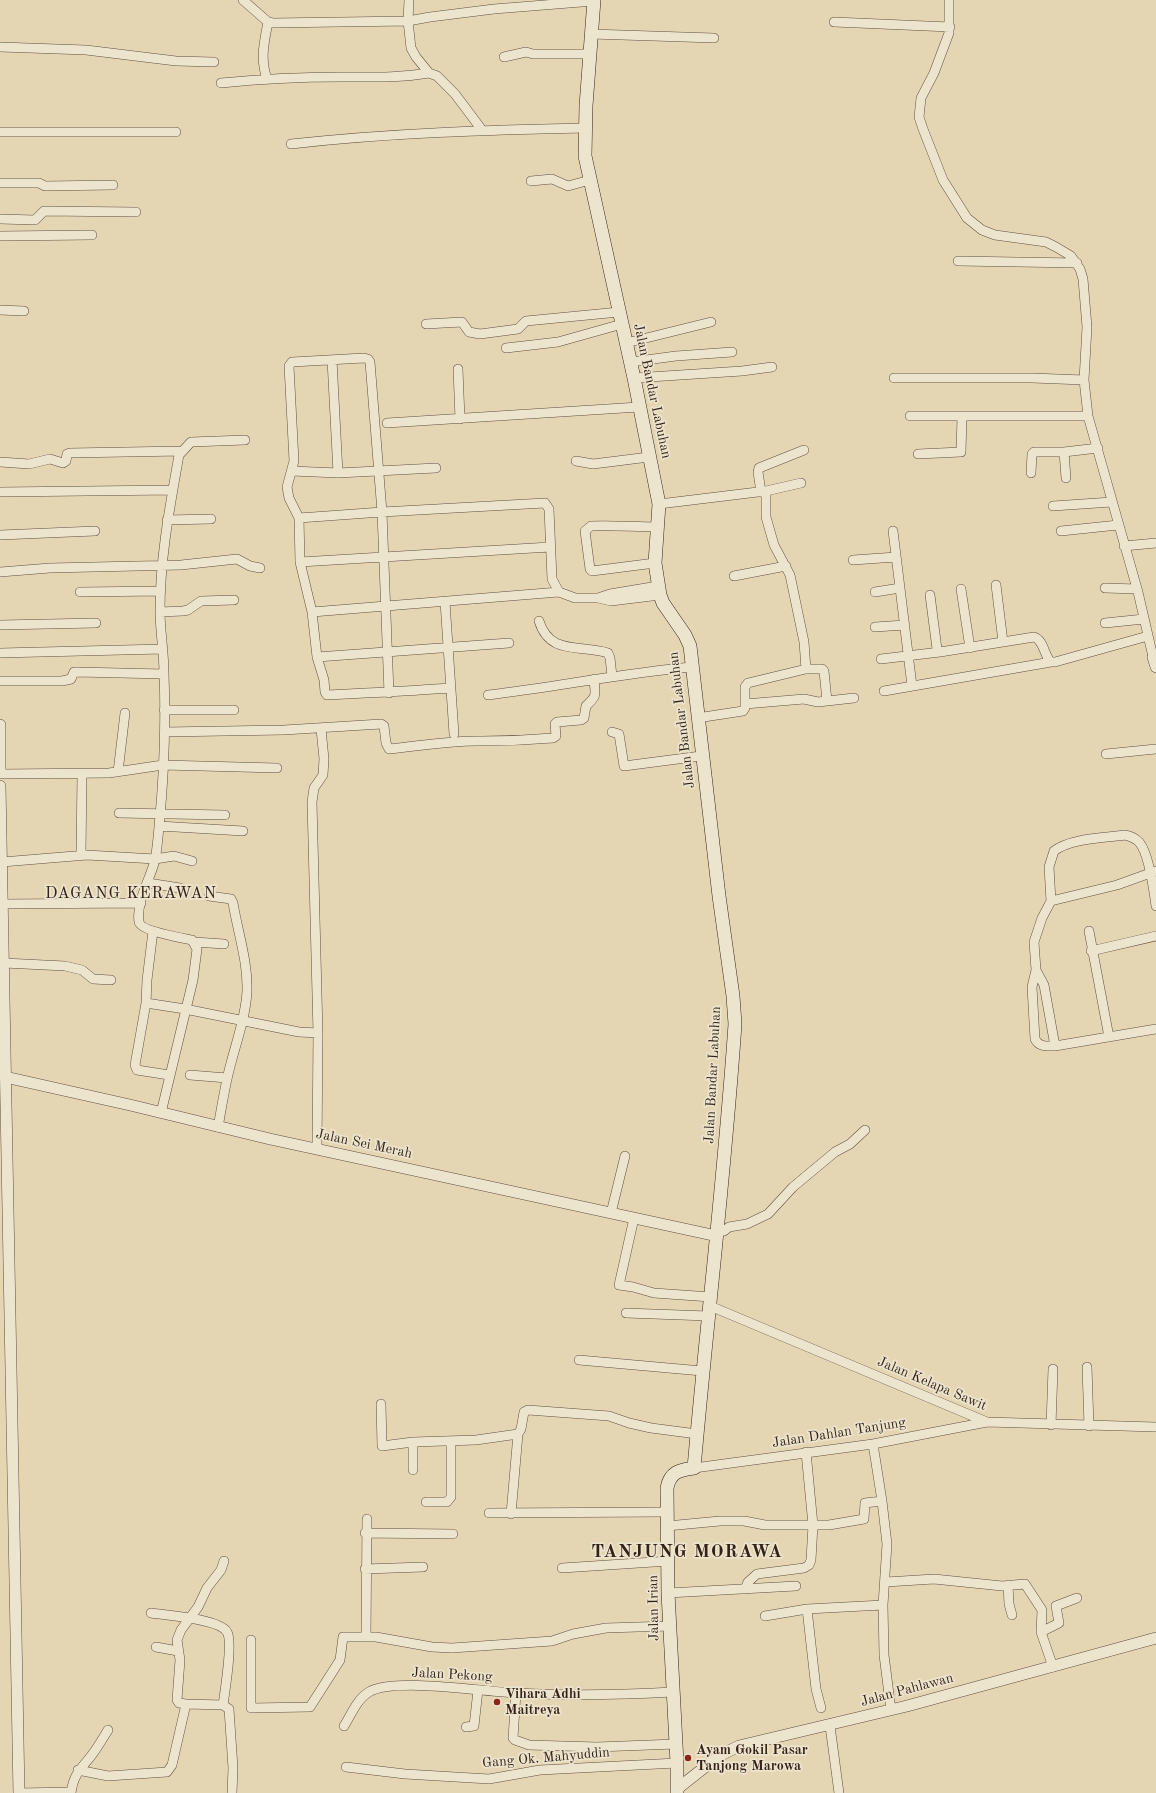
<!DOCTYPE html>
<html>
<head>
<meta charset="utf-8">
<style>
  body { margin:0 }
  canvas { display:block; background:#e4d5b3 }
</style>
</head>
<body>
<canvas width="1156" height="1793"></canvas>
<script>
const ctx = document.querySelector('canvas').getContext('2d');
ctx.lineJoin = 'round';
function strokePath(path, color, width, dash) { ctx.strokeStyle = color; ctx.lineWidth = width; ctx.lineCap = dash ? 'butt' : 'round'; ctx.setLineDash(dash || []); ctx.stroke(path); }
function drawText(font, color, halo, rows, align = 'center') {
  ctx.font = font + ' "Old Standard TT",serif'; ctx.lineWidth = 3.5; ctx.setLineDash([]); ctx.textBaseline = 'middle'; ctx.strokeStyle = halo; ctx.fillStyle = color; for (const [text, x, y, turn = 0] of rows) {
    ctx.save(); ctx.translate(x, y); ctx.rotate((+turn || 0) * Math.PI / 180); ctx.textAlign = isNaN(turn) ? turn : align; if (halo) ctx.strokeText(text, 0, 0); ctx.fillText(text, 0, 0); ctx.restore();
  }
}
const minor = new Path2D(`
  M243,0L268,22L273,23L408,21L430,17L494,9L594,1
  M409,0L408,21L411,48L416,57L429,73L437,76L455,94L482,130
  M949,0V33L934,73L921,98L919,117L923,129L943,180L967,218L982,230L995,235L1046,242L1056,247L1071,256L1080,269L1083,279L1087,327L1084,380L1088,416L1138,592L1153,657
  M834,22L950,27
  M591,34L714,38
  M0,47L86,50L176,61L214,62
  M504,57L526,52L533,54H589
  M267,79C260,59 264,43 268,22
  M221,83C261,79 300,77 340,77C370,77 399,78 429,73
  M0,132H176
  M291,144C389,133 487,130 585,128
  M531,181L552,179L568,186L590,180
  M0,183H39L45,186L113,185
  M0,219L35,220L44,211L136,212
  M0,236L92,235
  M958,261L1077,263
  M0,310L24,311
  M426,324L462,322L469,332L480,334L518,329L526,321L619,312
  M626,343L711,322
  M506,348L558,342L622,324
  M332,360L338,473
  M631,362L676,356L732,352
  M458,369L460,419
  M634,378L742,371L772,367
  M894,378H1032L1084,380
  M910,416H1088
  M387,423L639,407
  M1064,452L1066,478
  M918,454L961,452L962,416
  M576,461L593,464L649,457
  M0,462L29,464L50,459L63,463L66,461L67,454L70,453L182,451
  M292,471L338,473L436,468
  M1031,473L1032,454L1034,452H1064L1098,448
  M766,491L801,483
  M0,492L173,490
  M761,492L758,472L759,468L804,450
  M659,504L766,491V517L774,545L790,575L804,642L806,669L748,683L745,687V708L743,711L697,718
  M1053,506L1112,502
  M299,518L382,512L545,503L549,509L552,579L559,592L575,598H598L611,601L660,595
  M167,520L211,519
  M893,531L912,686
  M1061,531L1118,525
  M0,535L95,531
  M1124,546L1156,543
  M853,560L896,557
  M300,562L550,547
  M655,563L592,571L590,569L585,531L591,526C613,525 634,527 657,527
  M0,572L50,568L181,565L237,559L250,566L260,568
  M734,576L786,566
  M996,585L1003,642
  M1105,588L1137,589
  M961,589L970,648
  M80,592L161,591
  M875,592L900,588
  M930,595L937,649L940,652L1034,637C1044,640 1044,656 1051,662H1055L1148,636
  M598,598L610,594L658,586
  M445,602L454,734
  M160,612L183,611L188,610L201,601L234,600
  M312,612L559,592
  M539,621C550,656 580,644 608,653L610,658L612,676
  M1105,623L1144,619
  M0,625L96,623
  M875,627L905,625
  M0,653L163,649
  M317,657L509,643
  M881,659L940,652
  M806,669H822L824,671L827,701
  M0,681H62L71,679L74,672H77L164,674
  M884,691L1051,662
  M389,693L382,512L370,362L368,359L364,358L292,362L289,366L294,461L287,487L289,498L299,518L300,562L312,612L317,657L324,680L325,692L327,695C368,693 409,691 450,688
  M488,695C556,687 623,673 692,667
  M745,704L804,699L818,702L854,698
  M164,710H234
  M165,732L284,730L381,724L384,726L386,743L389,749C420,746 451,740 482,741C506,741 529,740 553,738L556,736L555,724L557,722L581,720L584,718L586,706C598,695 595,695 594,679
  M612,732L619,734L624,766L701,756
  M1106,754L1156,749
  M118,772L125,713
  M0,774L109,773L163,765L277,768
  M119,813L225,815
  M159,826L243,831
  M81,855L82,774
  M2,862L87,855L155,859L174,856L192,861
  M1156,871L1117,885L1051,901L1042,918L1034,942L1036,970L1044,985L1055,1046L1156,1029
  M148,883L180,888
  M209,896L231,899L233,903C238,933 248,962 247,991C246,1015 237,1040 231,1063C225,1084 222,1106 218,1127
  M1051,901L1049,867L1054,851C1071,838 1105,838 1125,835C1130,836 1135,838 1139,842C1149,853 1154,891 1156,906
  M0,904L141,903
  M153,931L147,980L146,1003L135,1065L137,1070L169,1075
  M1089,931L1109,1037
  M195,942L224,944
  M1091,951L1156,936
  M4,963L65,966L82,970L93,979L111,980
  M1036,970L1032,987L1035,1039C1039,1047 1046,1046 1055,1046
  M146,1003L185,1009L299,1032L318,1033
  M190,1075L227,1078
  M161,1113L193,980L197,949L192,940C182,938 141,931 139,922C136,901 150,880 155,860C157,850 158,838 159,827C164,776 166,725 164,674C164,652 160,631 160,610C160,558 170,506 179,455L191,442L245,440
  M317,1149L318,1033L312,802L314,788L323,775L324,759L321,729
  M611,1213L625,1156
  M634,1218L619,1285L633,1287L654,1293L711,1297
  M717,1232L724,1231L729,1227L747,1224L768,1214L793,1187L835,1152L850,1144L865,1130
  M710,1306L987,1422L1156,1427
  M626,1313L708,1316
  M579,1360L702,1371
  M1087,1367L1089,1426
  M381,1404L382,1446L413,1442L476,1440L518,1434L511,1514
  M1051,1425L1053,1369
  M518,1434L521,1429L524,1412L528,1410L609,1416L629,1423L651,1428L697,1434
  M873,1444L882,1501L887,1544L883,1605L884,1655L891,1710
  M694,1468L873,1444L987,1422
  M413,1470V1442
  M426,1502H447L451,1497V1441
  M489,1513L666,1512
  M667,1526L720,1521H744L765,1525H829L864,1519L865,1503L882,1501
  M365,1533L453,1534
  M562,1568L669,1561
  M365,1569L423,1567
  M886,1582L934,1579L1002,1586L1025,1584L1042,1610L1041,1632L1053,1667
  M1008,1585L1009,1604L1012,1615
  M745,1589L748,1582L757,1574L804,1568L809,1565L811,1560L813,1525L806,1452
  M668,1593L796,1586
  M807,1609L816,1689L821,1708
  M151,1613C166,1615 220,1619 227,1632C233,1641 225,1691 223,1705
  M765,1616L807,1609L883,1605
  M1041,1632L1059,1623L1056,1606L1077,1598
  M366,1636L367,1519
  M251,1640V1708L310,1707L340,1660L343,1637H376L432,1647L452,1648L552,1641L573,1634L606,1628L670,1626
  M156,1647L178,1651
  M516,1693L513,1738L515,1740L529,1745L597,1747L676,1744
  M186,1704L179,1703L177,1700L180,1660L177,1640L181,1630L198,1607L207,1588L221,1570L224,1561
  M344,1726C351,1715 357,1699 369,1692C396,1677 484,1692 517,1693C569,1696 621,1695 672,1692
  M830,1726L839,1793
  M466,1727L474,1726L478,1690
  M346,1767L405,1774L489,1779L540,1770L677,1763
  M78,1770L108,1776L167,1772L172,1765L186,1704L223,1705L229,1709L233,1768L232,1793
  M19,1793L71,1792
  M71,1793C74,1771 83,1768 94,1752C99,1745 103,1738 108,1730`);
const tertiary = new Path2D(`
  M1156,655L1153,657L1156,667
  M0,725V771
  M0,786L19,1793
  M1,1076L130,1105L270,1139L717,1236
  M677,1789L719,1756L739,1746L907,1706L1156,1638`);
const secondary = new Path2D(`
  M594,0L586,106L585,156L634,378L659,504L655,563L660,595L663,603L685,635L690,646L719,896L733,996L735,1024C725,1172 707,1320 694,1468C679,1470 670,1472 667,1488L668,1593L677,1763V1793`);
const markers = [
  [497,1702,4,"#8f2418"],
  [688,1758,4,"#8f2418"]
];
const streetNames = [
  ["Jalan Bandar Labuhan",652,391,78],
  ["Jalan Bandar Labuhan",682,720,-97],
  ["Jalan Bandar Labuhan",713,1075,-87],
  ["Jalan Sei Merah",364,1144,12],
  ["Jalan Kelapa Sawit",932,1384,23],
  ["Jalan Dahlan Tanjung",839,1433,-9],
  ["Jalan Irian",654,1608,-91],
  ["Jalan Pekong",452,1675,3],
  ["Jalan Pahlawan",907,1690,-15],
  ["Gang Ok. Mahyuddin",546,1758,-5]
];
const poiNames = [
  ["Vihara Adhi",505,1694],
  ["Maitreya",505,1710],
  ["Ayam Gokil Pasar",696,1750],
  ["Tanjong Marowa",696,1766]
];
const quarterNames = [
  ["DAGANG KERAWAN",131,894]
];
const districtNames = [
  ["TANJUNG MORAWA",687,1552]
];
strokePath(minor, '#604f40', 10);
strokePath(tertiary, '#604f40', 12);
strokePath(secondary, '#342219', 14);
strokePath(minor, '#ede4ce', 9);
strokePath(tertiary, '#ede4ce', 11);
strokePath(secondary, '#ede4ce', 13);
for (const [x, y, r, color] of markers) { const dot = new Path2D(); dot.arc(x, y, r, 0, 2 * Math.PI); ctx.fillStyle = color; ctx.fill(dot); strokePath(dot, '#ede4ce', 1.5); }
drawText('14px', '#342219', '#ede4ce', streetNames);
drawText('bold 14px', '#342219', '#ede4ce', poiNames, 'left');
ctx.letterSpacing = '1px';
drawText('16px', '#342219', '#ede4ce', quarterNames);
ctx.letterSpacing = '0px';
ctx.letterSpacing = '1px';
drawText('bold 18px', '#342219', '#ede4ce', districtNames);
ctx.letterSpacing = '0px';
</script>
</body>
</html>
